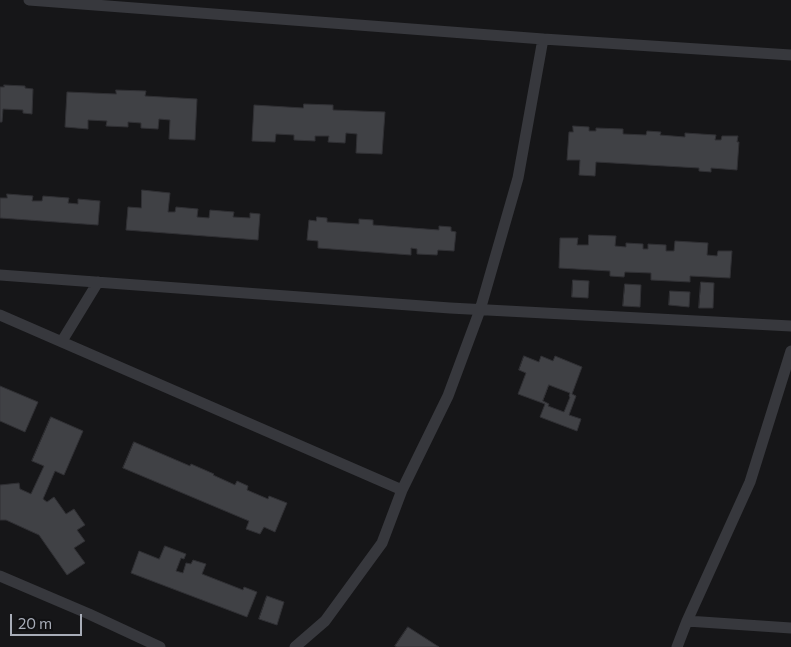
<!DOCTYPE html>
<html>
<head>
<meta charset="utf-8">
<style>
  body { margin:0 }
  #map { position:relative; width:791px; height:647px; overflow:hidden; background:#161618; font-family:Commissioner,sans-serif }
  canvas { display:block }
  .scale { position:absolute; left:10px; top:614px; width:72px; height:22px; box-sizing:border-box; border:2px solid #a8adb8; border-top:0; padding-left:6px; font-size:15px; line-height:18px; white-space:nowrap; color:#a8adb8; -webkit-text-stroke:4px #111113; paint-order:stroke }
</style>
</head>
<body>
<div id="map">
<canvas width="791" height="647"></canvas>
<div class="scale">20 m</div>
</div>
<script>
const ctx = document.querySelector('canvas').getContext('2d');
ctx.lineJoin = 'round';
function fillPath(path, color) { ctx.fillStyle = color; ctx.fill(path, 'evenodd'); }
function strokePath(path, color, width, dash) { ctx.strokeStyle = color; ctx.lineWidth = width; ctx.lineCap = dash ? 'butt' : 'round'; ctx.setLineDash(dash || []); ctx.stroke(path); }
const building = new Path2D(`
  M4,85L25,86V88L33,89L32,114L23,113V110L3,109L2,122H0V87H4Z
  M116,90L146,91L145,96L197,99L195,140L169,139L170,120L159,119L158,129L141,128V123L128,122V127L106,126L107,121L88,120V129L65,127L67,92L116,94Z
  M304,104L333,105V110L385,112L382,154L356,153L357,134L346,133L345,143L328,142L329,136H315V141L294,140V135L276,134L275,142L252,141L254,105L303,108Z
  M573,126L589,127V131H596V128L623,129V134L646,135L647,131L661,132L660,135L685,137V133L716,135L715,140H721L722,136H738L737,142H739L737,170L711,168V172L699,171V168L596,162L595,176L579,175L580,160H567L569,132H573Z
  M142,190L170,193L168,212H175L176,207L198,209L197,217L209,218L210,210L234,212L233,217L250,218V213L260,214L258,240L126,230L128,207L141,208Z
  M7,194L33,196L32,201H42L43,196L69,198L68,203L78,204V199L100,201L98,225L0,218V198H7Z
  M317,217L327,218V222L359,224V219L373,220V225L439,230V226L451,227V231L456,232L454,251L438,250L437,255L417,254V249L411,248V255L318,248V241L307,240L309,220L316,221Z
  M589,235L616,236L615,246L626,247V243L643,244V249H648V244L666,245V251H674L675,241L708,243L707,255L717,256L718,251H732L730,278L690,276V282L651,280V273L625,272L624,277L610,276V271L559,268L560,238H578L577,245H588Z
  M573,280L589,281L588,298L572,297Z
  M701,282L714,283L713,308H699Z
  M625,284L641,285L640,307L623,306Z
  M670,291L690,292L689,307L669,305Z
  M524,356L539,362L541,356L553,361L555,356L582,367L572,394L576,396L569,415L581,419L577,431L540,417L545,404L518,394L526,373L519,370ZM549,385L570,393L569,396L570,397L564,412L548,406L549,404L543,401Z
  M0,386L38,402L25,432L0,421Z
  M51,417L83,431L64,475L55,471L43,499L47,502L54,497L66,514L74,509L85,525L77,530L85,541L74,548L85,563L67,575L39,535L6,520H0V485L19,483L20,489L31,494L44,466L32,461Z
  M134,442L190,466L191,464L214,474L213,475L235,485L237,481L248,486L247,490L268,499L269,496L287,503L275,532L264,527L260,534L246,529L249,521L123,468Z
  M165,546L186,554L184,559L181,558L176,571L183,573L186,563L191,564L193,560L206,564L202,574L243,590L244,587L257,592L247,617L131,573L139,551L159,559Z
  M267,596L284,602L277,625L259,619Z
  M408,627L439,647H397L395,646Z`);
const lane = new Path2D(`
  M29,0L543,39L791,55
  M0,275L450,308L791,326
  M0,315L402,490
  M62,341L98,282
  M0,576L89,614L160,647
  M687,621L791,628
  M295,647L325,621L382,543L402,490L448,396L480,310L518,178L543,39
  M677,647L687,621L750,482L791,351`);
fillPath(building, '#404145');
strokePath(building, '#303034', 1);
strokePath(lane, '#37383d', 11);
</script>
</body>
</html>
